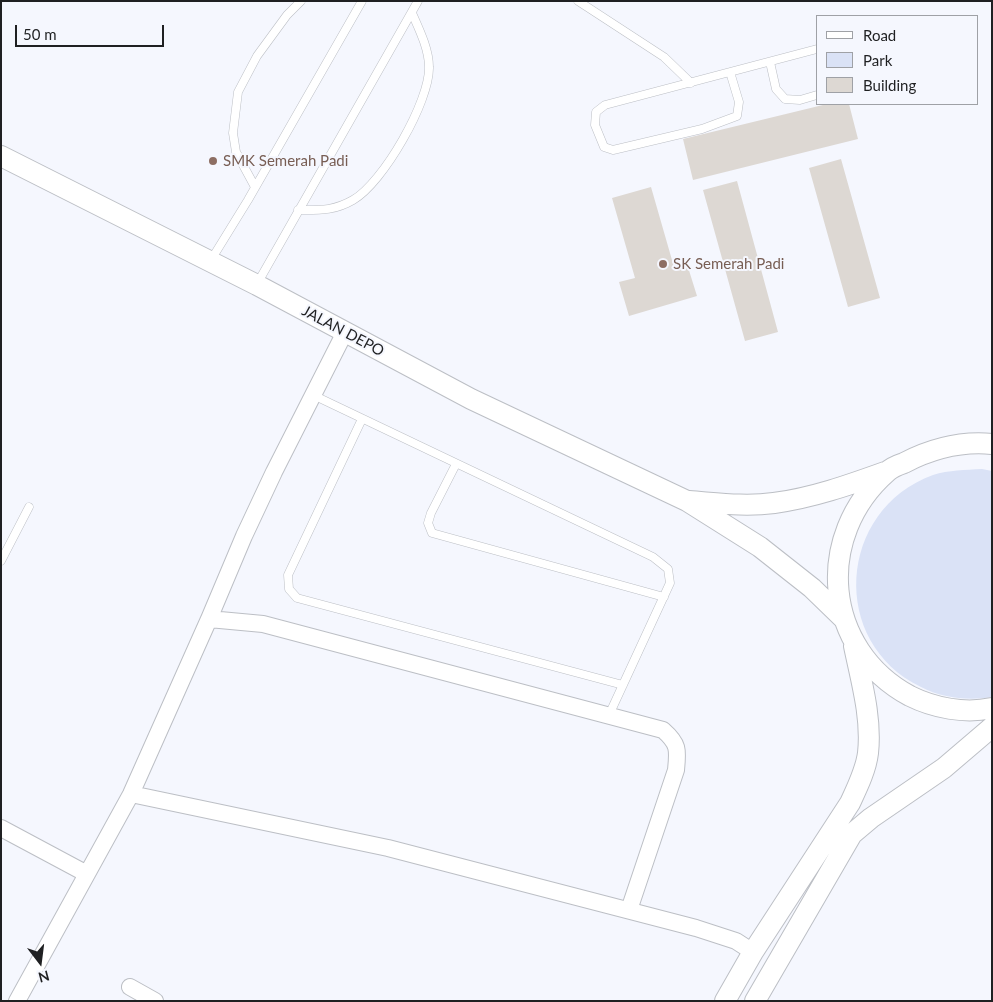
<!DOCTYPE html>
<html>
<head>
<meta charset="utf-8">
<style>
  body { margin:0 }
  #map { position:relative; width:993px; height:1002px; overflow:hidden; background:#f5f7fe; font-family:Lato,sans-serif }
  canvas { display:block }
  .frame { position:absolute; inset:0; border:2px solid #1f2022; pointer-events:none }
  .legend { position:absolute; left:816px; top:15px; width:162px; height:90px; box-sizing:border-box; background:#f5f7fe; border:1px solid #9fa1a6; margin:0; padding:6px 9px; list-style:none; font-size:15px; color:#1f2022 }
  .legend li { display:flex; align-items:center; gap:10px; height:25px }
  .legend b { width:25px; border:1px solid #9fa1a6 }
  .north { position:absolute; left:15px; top:937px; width:50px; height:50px; -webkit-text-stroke:4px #f5f7fe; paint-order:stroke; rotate:165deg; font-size:14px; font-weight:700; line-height:20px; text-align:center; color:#1f2022 }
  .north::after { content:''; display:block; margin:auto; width:18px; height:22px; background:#1f2022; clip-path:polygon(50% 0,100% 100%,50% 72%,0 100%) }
  .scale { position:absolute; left:15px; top:25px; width:149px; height:22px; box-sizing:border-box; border:2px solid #1f2022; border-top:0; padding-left:6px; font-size:15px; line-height:18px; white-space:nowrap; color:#1f2022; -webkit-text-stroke:4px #f5f7fe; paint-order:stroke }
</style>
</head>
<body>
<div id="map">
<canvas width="993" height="1002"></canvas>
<div class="frame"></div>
<ul class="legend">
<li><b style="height:6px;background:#fff"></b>Road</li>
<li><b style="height:14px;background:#dae2f6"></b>Park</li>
<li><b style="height:14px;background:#ddd8d3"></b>Building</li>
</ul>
<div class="north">N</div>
<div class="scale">50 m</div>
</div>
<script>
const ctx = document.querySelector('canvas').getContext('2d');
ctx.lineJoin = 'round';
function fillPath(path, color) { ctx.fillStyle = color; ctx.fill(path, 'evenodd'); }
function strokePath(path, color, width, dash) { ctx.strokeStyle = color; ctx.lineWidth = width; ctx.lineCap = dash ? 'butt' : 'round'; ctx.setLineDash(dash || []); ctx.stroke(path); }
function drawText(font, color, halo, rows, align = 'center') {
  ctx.font = font + ' Lato,sans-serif'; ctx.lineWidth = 4; ctx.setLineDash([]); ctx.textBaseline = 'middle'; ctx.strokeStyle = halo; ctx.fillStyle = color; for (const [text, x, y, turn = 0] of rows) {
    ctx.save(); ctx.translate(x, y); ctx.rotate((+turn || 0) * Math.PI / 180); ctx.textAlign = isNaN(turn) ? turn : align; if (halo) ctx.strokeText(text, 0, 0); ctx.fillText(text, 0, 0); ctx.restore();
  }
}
const green = new Path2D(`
  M982,469L992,471V697C968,701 942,698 921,687C829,643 837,510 933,475C949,470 965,470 982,469Z`);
const building = new Path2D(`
  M827,104H849L858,139L693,180L683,139Z
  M841,159L880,298L848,307L809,168Z
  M737,181L778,332L745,341L703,190Z
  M651,187L674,267L687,264L697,296L629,316L619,282L635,278L612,198Z`);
const service = new Path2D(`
  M578,1L664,57L691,83
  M770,62L776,89L785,99L800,100L817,95
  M730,72L739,102L737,116L702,129L613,150L604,147L595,125L596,112L605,105L817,49
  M255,187L236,152L233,133L238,92L257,56L287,15L301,1
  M298,210C320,210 334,211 353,200C383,183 430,101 429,67C429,49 419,29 412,13
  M211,260L248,200L362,1
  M257,284L418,1
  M313,395L653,557L668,569L670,583L609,715
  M362,419L288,575L289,589L297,598L623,685
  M456,464L431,513L428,523L432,533L664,597
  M1,561L29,507`);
const minor = new Path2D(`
  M209,619L244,536L274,472L345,332
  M131,794L388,848L696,928L736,941L753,952
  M1,828L87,874L17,1001
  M87,874L131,794L209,619L263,624L663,730C679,744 678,750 676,770L629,910
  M130,987L155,1001`);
const tertiary = new Path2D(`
  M1,156L257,285L471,399L687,501L760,547L812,588L844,619
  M992,444C961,441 931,449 904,463C898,465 891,468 887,472C814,536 823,649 910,696C934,708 965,714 992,708
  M689,501C717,503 745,507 774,503C812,498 849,485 885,472
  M725,1001L753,952L850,803C857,788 866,770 868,753C872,718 861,680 854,646
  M755,1001L852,834L871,818L944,768L992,727`);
const markers = [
  [213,161,5,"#8d6e63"],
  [663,264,5,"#8d6e63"]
];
const educationNames = [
  ["SMK Semerah Padi",223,161],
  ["SK Semerah Padi",673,264]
];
const streetNames = [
  ["JALAN DEPO",343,331,28]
];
fillPath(green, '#dae2f6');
fillPath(building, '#ddd8d3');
strokePath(service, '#bcbfc5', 9);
strokePath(minor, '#bcbfc5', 18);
strokePath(tertiary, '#bcbfc5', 22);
strokePath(service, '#fff', 8);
strokePath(minor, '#fff', 16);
strokePath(tertiary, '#fff', 20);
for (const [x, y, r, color] of markers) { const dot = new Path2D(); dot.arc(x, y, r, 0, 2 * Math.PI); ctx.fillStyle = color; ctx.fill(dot); strokePath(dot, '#f5f7fe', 2); }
drawText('15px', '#785e54', '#f5f7fe', educationNames, 'left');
drawText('15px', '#1f2022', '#f5f7fe', streetNames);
</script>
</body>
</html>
